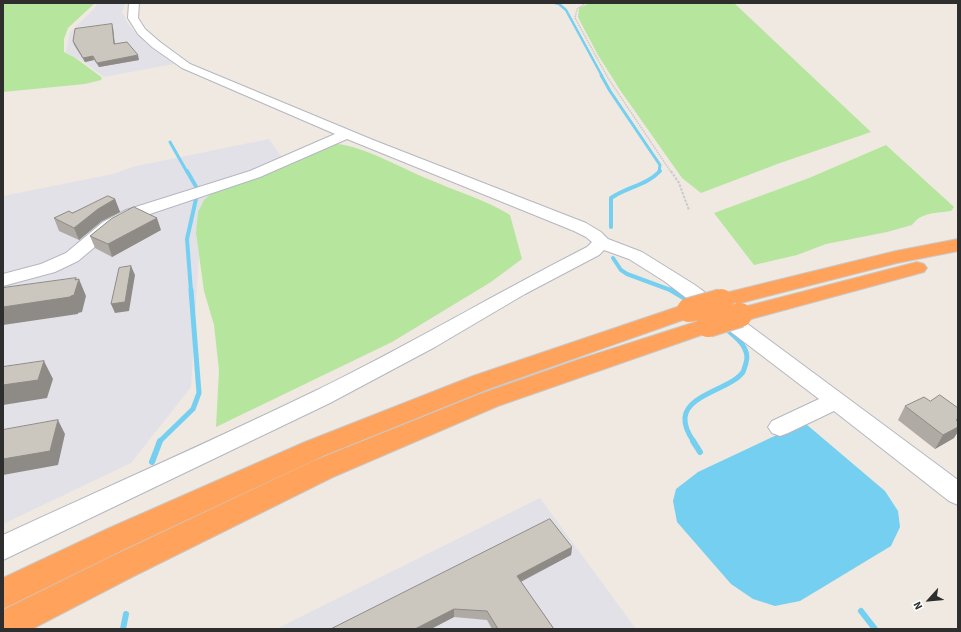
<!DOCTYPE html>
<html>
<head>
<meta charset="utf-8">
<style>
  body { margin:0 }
  #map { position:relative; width:961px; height:632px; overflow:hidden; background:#efe9e1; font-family:"Source Sans 3",sans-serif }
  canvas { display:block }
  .frame { position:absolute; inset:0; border:4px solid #2e2e2e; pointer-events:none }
  .north { position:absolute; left:909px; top:580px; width:40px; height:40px; -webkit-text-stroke:3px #fff; paint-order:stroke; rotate:243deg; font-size:11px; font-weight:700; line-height:16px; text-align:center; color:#2e2e2e }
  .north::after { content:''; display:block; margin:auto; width:14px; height:18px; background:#2e2e2e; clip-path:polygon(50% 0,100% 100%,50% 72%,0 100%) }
</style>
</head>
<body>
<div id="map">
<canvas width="961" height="632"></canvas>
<div class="frame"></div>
<div class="north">N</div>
</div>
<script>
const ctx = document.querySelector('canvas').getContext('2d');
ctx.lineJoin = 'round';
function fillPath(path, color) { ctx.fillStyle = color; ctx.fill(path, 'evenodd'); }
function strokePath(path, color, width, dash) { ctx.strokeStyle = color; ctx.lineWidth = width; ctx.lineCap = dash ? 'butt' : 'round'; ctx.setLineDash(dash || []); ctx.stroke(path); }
const industrial = new Path2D(`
  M96,3H125L122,12L128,24L146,44L174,64L104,77L85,63L66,52L70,32L95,8Z
  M269,139L287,165L211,194L196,233L199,254L191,387L131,463L3,524V196L113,174L136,166Z
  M540,498L636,629H276Z`);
const green = new Path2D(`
  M3,3H95L68,28L64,39V52L74,57L100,76L102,78L101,80L85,84L3,92Z
  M590,3H734L871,132L780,163L701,193L682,178L620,90L598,55L582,25L578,17L579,8Z
  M337,144C363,146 403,169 428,179C455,191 484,199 510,215L522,259L491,282L392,342L216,427L219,370L214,325L204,291L196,233L198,212L204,200L211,194L275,170L330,146Z
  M886,145L954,207L951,211C937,213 921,212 912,225L887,232L826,244L797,255L754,265L714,213L809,178Z`);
const water = new Path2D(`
  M806,424L885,491L898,511L900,527L891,546L800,601L775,606L753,599L731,584L677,522L673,501L676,489L698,472L798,425Z`);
const streamFar4 = new Path2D(`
  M555,3L559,4L566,10L602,76`);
const streamFar3 = new Path2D(`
  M601,75L610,91L660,165L659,172
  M170,142L187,172`);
const streamFar2 = new Path2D(`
  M187,171L198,190
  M611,227V198C627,187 647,185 660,171
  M613,258L621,270L627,274L673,291
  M191,291L187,239L196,199`);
const streamFar1 = new Path2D(`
  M671,290L691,302
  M159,442L193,409L199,393L191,290
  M694,442C689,435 684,426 685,417C688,394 731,389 743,372C744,370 745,366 746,363C751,348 735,336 725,328`);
const stream = new Path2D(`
  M693,441L700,452
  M152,462L160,441
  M861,611L875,629
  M123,629L126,614`);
const pathFar1 = new Path2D(`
  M586,3L577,9L575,18L608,78L671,172`);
const path = new Path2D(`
  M671,171L679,183L689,210`);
const minor = new Path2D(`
  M129,3H139L138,18L145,29L160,42L190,64L373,140L586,223L601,232L608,239L642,252L695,285L958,480V505L949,501L834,411L788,433L780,436L772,433L768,427L772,421L819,399L664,281L629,259L604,250L599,255L525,294L435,347L330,403L3,560V535C107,487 212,441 315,391C407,346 495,294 587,247L592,242L586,237L574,231L347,139L260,177L138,218L115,230L78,261L55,272L3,286V274L41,264L66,253L103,222L126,210L250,171L335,134L182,68L152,47L138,34L128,18Z`);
const highway = new Path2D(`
  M958,239V251L897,263L721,308L713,306L710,301L713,296L721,294L896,251Z
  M917,262L924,264L927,268L924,272L740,322L732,320L729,315L732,310Z
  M689,303L697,305L700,310L697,315L491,388L323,456L129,547L3,609V578L107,529L305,442L473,376Z
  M708,318L716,320L719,325L716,330L498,406L333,477L132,577L32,629H3V610L110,557L313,461L480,394L580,359Z`);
const highwayBridge = new Path2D(`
  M689,310L721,301
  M708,325L740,315`);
const wall = new Path2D(`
  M113,28L115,44L139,60L99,67L94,60L85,62L74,45L73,41Z
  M115,199L120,212L102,221L79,240L59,231L54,218Z
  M161,230L112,257L95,248L90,236Z
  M905,406L954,438L935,449L898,420Z
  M572,547L571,555L521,582L554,629H492L487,620L454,617L431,629H331Z`);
const shadedWall = new Path2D(`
  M112,24L113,28L115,49L114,44Z
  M138,55L139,60L99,67L97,63Z
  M93,56L94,60L85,62L83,58Z
  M115,199L120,212L102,221L79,240L74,228L98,209Z
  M157,218L161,230L112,257L108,244Z
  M131,266L135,275L129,311L115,313L111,304Z
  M76,278L78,283L79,279L86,296L82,312L78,313V314L3,325V307L71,296Z
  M44,361L53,379L47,398L3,405V385Z
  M958,419V432L954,438L935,449L943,435L956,420Z
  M58,420L65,434L58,465L3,475V459Z
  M572,547L571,555L516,584L517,576Z
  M454,609V617L431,629H415Z`);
const building = new Path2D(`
  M112,24L114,44L127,42L138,55L97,63L93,56L83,58L73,41L75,29Z
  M108,196L115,199L98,209L74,228L54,218L69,211L72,213Z
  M134,207L157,218L108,244L90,236L111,219Z
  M131,266L125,302L111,304L119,268Z
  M76,278L75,280L79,279L74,295L71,296L70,297L3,307V288Z
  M44,361L38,380L3,385V367Z
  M940,395L958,408V419L956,420L958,421V427L943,435L905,406L924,397L930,401Z
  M58,420L50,451L3,459V430Z
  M550,519L572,547L517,576L554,629H498L487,611L454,609L415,629H331Z`);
fillPath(industrial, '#e3e1e8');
fillPath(green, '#b6e59e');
fillPath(water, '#75cff0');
strokePath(streamFar4, '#75cff0', 2.5);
strokePath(streamFar3, '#75cff0', 3);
strokePath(streamFar2, '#75cff0', 4);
strokePath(streamFar1, '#75cff0', 5);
strokePath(stream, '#75cff0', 6);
strokePath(minor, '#b4b7c1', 2);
strokePath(highway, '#c9c9c9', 2);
strokePath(pathFar1, '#c9c9c9', 1.5, [1.5, 1]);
strokePath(path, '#c9c9c9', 2, [2.5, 1.5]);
fillPath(minor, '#fff');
fillPath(highway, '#ffa35c');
strokePath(highwayBridge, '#c9c9c9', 26, []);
strokePath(highwayBridge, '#ffa35c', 24);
fillPath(wall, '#afaba4');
fillPath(shadedWall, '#8e8b86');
fillPath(building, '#cbc7bf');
strokePath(building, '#8e8b86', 1);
</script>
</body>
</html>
